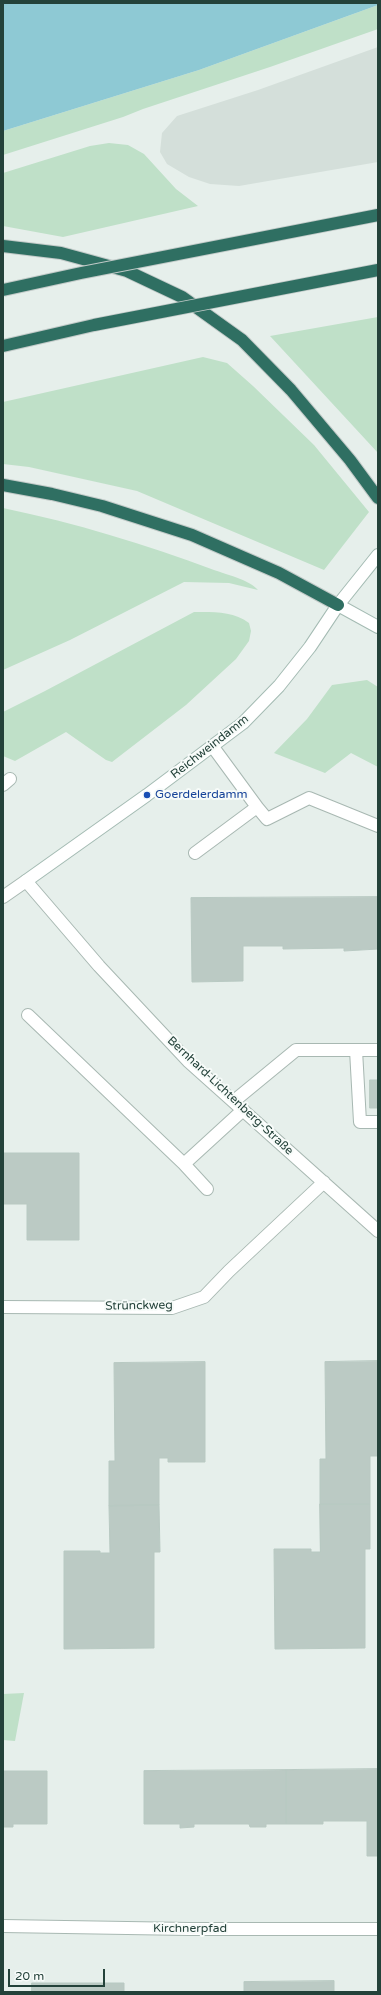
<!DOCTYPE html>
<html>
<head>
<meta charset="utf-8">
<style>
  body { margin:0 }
  #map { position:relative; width:381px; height:1995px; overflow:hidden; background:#e6efeb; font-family:"Varela Round",sans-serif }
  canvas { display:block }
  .frame { position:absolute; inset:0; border:4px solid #24423a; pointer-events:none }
  .scale { position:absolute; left:8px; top:1969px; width:97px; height:18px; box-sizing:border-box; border:2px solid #24423a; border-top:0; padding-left:5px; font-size:12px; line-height:14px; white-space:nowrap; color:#24423a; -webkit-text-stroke:3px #f7fbf9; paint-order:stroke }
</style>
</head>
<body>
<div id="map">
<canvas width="381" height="1995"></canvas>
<div class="frame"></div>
<div class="scale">20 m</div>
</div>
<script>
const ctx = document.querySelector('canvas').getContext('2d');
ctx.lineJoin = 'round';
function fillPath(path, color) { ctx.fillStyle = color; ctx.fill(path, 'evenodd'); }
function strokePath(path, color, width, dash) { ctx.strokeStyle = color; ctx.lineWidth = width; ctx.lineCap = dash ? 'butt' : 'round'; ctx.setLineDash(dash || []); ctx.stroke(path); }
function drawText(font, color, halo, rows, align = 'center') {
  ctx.font = font + ' "Varela Round",sans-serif'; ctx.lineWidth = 4; ctx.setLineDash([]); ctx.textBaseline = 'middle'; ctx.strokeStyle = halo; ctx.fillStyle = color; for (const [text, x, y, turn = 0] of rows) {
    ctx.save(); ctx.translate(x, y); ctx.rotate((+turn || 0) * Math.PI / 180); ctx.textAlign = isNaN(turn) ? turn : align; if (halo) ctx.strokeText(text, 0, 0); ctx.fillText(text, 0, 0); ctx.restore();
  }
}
const built = new Path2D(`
  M378,47V162L239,186L210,184L189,177L167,164L160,152L162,133L177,116L258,90Z`);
const green = new Path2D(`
  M378,5V29L270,67L143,109L123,117L3,155V131L199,70Z
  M109,143L128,145L144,154L176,189L198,206L63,237L3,226V173L90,146Z
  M378,317V453L270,336Z
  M203,357L227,363L253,386L314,445L369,512L324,570L137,491L29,467L3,464V402Z
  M3,508C75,523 145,544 214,570C225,574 250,580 258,590L229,583L184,582L70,640L3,670Z
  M194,612C214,612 233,611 249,623L251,631L249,641L236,659L186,705L112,762L106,760L66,732L15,761L3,756V712L45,691Z
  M367,680L378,687V767L351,753L325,773L274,753L307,719L332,685Z
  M24,1693L15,1741L3,1740V1694Z`);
const water = new Path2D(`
  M3,3H378V5L199,70L3,131Z`);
const building = new Path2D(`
  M378,897V949L344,951V948L283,949V946H243V981L192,982L191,898Z
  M370,1080H378V1108H370Z
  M3,1153H79V1240H27V1204H3Z
  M378,1361V1456H370V1504H320V1459H326L325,1362Z
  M205,1362V1462H168V1458H159V1505L109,1506V1461H115L114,1363Z
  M320,1504H370V1549H365V1648L275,1649L274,1549H311V1552H320Z
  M159,1505L160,1552H154V1648L64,1649V1551H100V1553H110L109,1506Z
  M378,1769V1856H367V1821H323V1824H286V1770Z
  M286,1770V1824H266V1827H250L249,1824H194V1827L180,1828V1824H144V1771Z
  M3,1771H47V1824H13V1827H3Z
  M334,1981V1992H244V1982Z
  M32,1983H124V1992H32Z`);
const lane = new Path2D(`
  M3,785L10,779
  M257,807L267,819L309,798L378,826
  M195,853L257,807L213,747
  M28,1015L184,1164L243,1110
  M356,1050L360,1122H378
  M234,1101L296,1050H378
  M184,1164L207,1189`);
const street = new Path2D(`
  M3,897L26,881L99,966L188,1061L378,1231
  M3,1307L172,1308L204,1297L229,1271L324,1182
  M3,1926L189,1929H378`);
const secondary = new Path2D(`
  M338,605L378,627
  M26,881L147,795L243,723L279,686L310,647L338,605L378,555`);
const highway = new Path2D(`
  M3,246L61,253L127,271L182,297L242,340L291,390L350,460L378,498
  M3,485L52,494L102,506L192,535L279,573L338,605`);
const highwayBridge = new Path2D(`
  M3,290L81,273L378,215
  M3,346L94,325L378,270`);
const markers = [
  [147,795,4,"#1a4fb4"]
];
const streetNames = [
  ["Reichweindamm",210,747,-38],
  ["Bernhard-Lichtenberg-Straße",230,1096,43],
  ["Strünckweg",139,1306,-1],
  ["Kirchnerpfad",190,1929]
];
const transitNames = [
  ["Goerdelerdamm",155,795]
];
fillPath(built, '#d4dfda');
fillPath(green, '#bfe0c8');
fillPath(water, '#8ec9d4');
fillPath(building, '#bbcac4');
strokePath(building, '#b8c9c2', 1);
strokePath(lane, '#a8b8b2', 14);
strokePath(street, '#a8b8b2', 14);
strokePath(secondary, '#a4bbb3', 14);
strokePath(highway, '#c2cac8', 14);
strokePath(lane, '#fff', 12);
strokePath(street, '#fff', 12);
strokePath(secondary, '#fff', 12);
strokePath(highway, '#2f6f62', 12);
strokePath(highwayBridge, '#c2cac8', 14, []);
strokePath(highwayBridge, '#2f6f62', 12);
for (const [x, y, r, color] of markers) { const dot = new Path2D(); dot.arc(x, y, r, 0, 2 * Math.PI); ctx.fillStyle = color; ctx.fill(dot); strokePath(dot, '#f7fbf9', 1.5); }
drawText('12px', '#24423a', '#f7fbf9', streetNames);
drawText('12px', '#164399', '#f7fbf9', transitNames, 'left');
</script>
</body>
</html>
